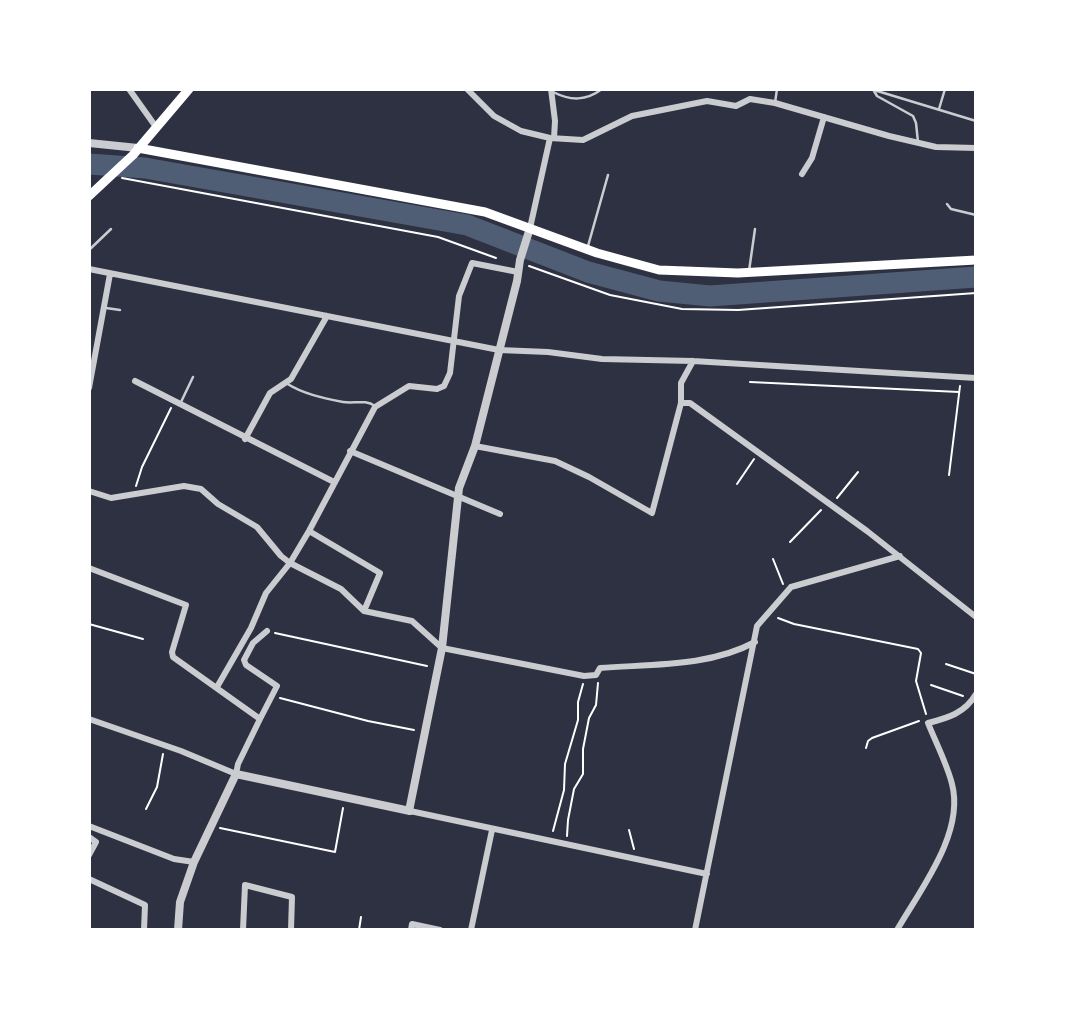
<!DOCTYPE html>
<html>
<head>
<meta charset="utf-8">
<style>
  body { margin:0 }
  #map { position:relative; width:1065px; height:1019px; overflow:hidden; background:#2d3142; font-family:Commissioner,sans-serif }
  canvas { display:block }
  .frame { position:absolute; inset:0; border:91px solid #fff; pointer-events:none }
</style>
</head>
<body>
<div id="map">
<canvas width="1065" height="1019"></canvas>
<div class="frame"></div>
</div>
<script>
const ctx = document.querySelector('canvas').getContext('2d');
ctx.lineJoin = 'round';
function strokePath(path, color, width, dash) { ctx.strokeStyle = color; ctx.lineWidth = width; ctx.lineCap = dash ? 'butt' : 'round'; ctx.setLineDash(dash || []); ctx.stroke(path); }
const river = new Path2D(`
  M89,164L145,168L467,225L588,272L659,291L710,296L976,277`);
const path = new Path2D(`
  M122,178L438,237L496,258
  M529,266L610,295L682,309L738,310L976,293
  M750,382L959,392
  M949,475L960,386
  M737,484L754,459
  M136,486L142,467L171,408
  M837,498L858,472
  M790,542L821,510
  M773,559L783,584
  M778,618L794,624L918,649L921,653L916,681L926,714
  M89,624L143,639
  M275,633L427,666
  M946,664L976,674
  M931,685L963,696
  M280,698L368,721L414,730
  M866,748L868,741L872,738L919,721
  M146,809L157,787L163,754
  M220,828L335,852L343,808
  M629,830L634,849
  M553,831L564,790L565,764L578,720V702L583,684
  M567,836L568,820L574,789L583,774V749L589,718L596,705L598,683
  M359,930L361,917`);
const service = new Path2D(`
  M874,90L976,121
  M874,91L877,96L913,116L916,123L918,142
  M553,92C571,101 586,101 602,89
  M775,103L777,89
  M939,109L945,89
  M947,204L951,209L976,215
  M588,246L608,175
  M89,250L111,229
  M749,271L755,229
  M106,308L120,310
  M286,383C303,394 323,398 343,402C354,404 365,399 375,406
  M181,402L193,377`);
const minor = new Path2D(`
  M129,89L156,127
  M467,89L494,116L521,131L550,138L583,140L632,116L707,101L736,106L750,99L775,103L889,136L936,147L976,148
  M551,89L555,121L554,138
  M802,174L812,158L824,117
  M530,228L550,138
  M89,269L499,350L548,352L602,359L693,361L976,378
  M693,361L681,383V403H690L867,531L976,617
  M135,381L334,482
  M89,388L110,274
  M245,439L270,393L291,379L327,316
  M475,446L555,461L589,477L652,513L681,403
  M350,451L500,514
  M89,491L111,498L184,486L201,489L218,504L257,527L281,556L290,563L341,589L364,611L412,621L442,648L584,676L596,675L600,668C651,664 709,667 755,642
  M309,531L380,573L364,611
  M89,568L186,605L172,652L173,657L260,719L238,764L236,774L181,751L89,719
  M217,687L251,628L266,593L290,563L309,531L375,407L409,386L437,389L444,386L450,373L459,296L472,263L518,272
  M260,719L277,686L246,665L244,660L253,643L267,631
  M410,811L707,874
  M89,826L174,859L194,862
  M89,837L96,842L89,855
  M89,879L145,905L144,930
  M243,930L245,885L292,897L291,930
  M411,930L412,924L440,930
  M471,930L492,830
  M695,930L757,626L791,587L900,556
  M897,930C920,890 965,833 952,784C947,764 936,743 928,723C948,718 965,713 976,694`);
const tertiary = new Path2D(`
  M89,143L138,148
  M409,811L442,648L459,488L475,446L517,281L520,260L530,228
  M178,930L180,902L194,862L236,774L410,811`);
const secondary = new Path2D(`
  M138,148L485,212L597,253L659,270L738,273L976,260
  M89,196L133,155L189,89`);
strokePath(river, '#4f5d75', 21);
strokePath(path, '#fff', 2);
strokePath(service, '#caccd0', 2.5);
strokePath(minor, '#caccd0', 6);
strokePath(tertiary, '#caccd0', 8);
strokePath(secondary, '#fff', 9);
</script>
</body>
</html>
